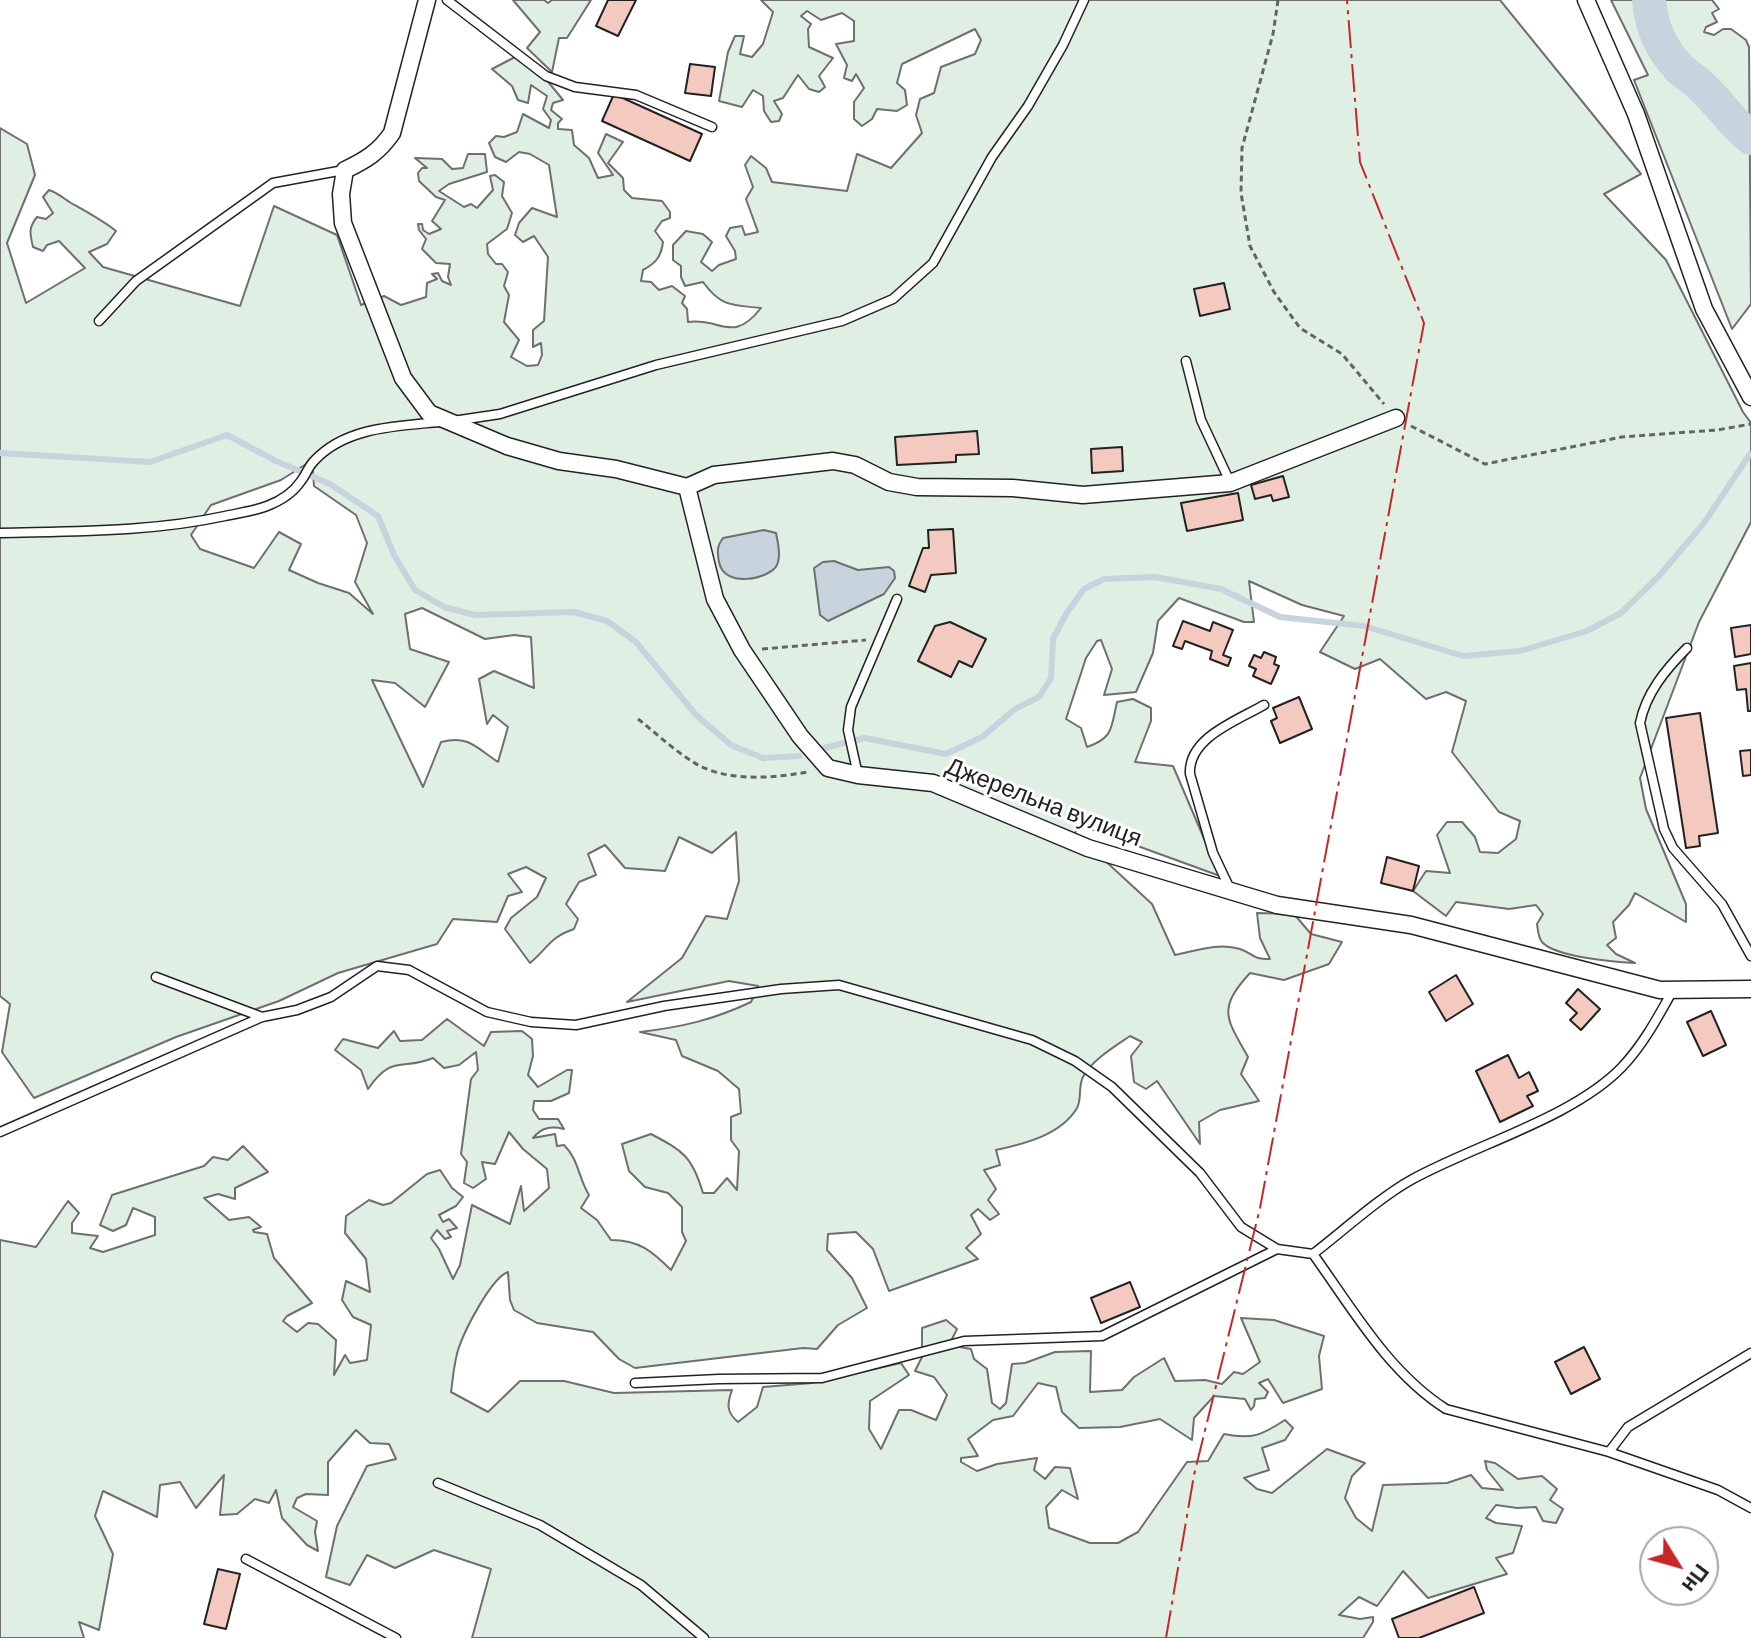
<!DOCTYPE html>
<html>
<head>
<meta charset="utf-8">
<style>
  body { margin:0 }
  #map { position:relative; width:1751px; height:1638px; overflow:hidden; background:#fff; font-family:Barlow,sans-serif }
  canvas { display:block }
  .north { position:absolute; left:1639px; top:1526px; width:80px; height:80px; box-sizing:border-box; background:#fff; border:2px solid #a7a7a7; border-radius:50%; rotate:127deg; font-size:22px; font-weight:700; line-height:32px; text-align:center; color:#222 }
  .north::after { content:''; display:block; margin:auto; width:28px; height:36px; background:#c62828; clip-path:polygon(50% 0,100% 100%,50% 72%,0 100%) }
</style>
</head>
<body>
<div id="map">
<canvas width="1751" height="1638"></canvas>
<div class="north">Пн</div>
</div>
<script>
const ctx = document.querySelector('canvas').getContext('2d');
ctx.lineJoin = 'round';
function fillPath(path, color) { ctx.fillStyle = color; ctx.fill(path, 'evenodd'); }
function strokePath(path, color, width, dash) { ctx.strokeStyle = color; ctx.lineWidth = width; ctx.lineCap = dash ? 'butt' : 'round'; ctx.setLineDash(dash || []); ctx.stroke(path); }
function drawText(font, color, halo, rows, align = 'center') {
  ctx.font = font + ' Barlow,sans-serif'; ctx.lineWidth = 6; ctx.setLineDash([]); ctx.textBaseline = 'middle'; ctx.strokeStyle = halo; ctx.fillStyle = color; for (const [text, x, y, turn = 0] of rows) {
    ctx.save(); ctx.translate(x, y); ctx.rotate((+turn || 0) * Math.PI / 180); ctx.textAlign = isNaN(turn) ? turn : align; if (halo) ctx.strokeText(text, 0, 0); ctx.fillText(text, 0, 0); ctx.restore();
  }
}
const green = new Path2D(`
  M513,0H544L548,3L552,0H591L567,38H559L552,72L527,48L540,32Z
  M761,0H1500L1641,174L1604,194L1666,260L1743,412L1751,423V522L1699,622L1640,778L1646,809L1686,904V922L1635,893L1629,905L1613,922L1616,938L1607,945L1616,954L1635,963C1614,962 1555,957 1542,942C1538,937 1538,930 1537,924L1543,914L1536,905L1509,909L1456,902L1446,916L1413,891L1426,871L1450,873L1437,835L1447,822H1462L1475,837L1480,852L1498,853L1516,839L1520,821L1499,812L1452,752L1466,701L1446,692L1426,699L1380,659L1355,669L1320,652L1344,616L1302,605L1249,581L1254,622H1244L1179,598L1158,621L1153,653L1136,692L1104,695L1112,669L1101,640L1097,641L1086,658L1066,719L1081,728L1087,747C1114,738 1111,727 1117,702L1133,699L1151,708V721L1135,762L1173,766L1220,876L1080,825L1075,833L1152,904L1175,955C1195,951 1219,942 1240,949C1255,954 1250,959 1270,959L1260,938L1257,913L1294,914L1311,934L1342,942L1329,964L1284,980L1250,973C1217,1009 1226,1018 1248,1057L1241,1074L1259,1101L1220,1110L1199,1122L1200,1144L1157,1081L1146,1089L1134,1082L1131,1056L1142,1042L1130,1036C1114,1047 1092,1060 1083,1077C1078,1086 1082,1099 1077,1108C1061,1135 1024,1144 996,1150L1000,1165L984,1170L996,1189L988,1200L999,1214L990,1220L978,1209L971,1215L981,1234L966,1248L978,1259L889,1291L873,1249L856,1232L828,1234L827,1250L852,1278L867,1308L838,1325L817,1349L803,1348L635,1368L619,1359L593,1332L537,1323L514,1310L510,1300L508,1272C491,1278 465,1330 459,1347C454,1361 453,1378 451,1392L488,1412L520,1381H564L614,1393L732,1390C727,1404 726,1412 738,1422L757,1407L763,1387L812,1383L901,1363L909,1375L870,1401L869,1429L881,1449L899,1410H911L936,1420L947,1395L934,1377L915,1371L922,1357V1328L946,1320L957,1329L949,1345L971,1349L974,1359L987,1369L992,1403L1000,1409L1006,1403L1012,1364L1025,1363L1055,1352L1091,1351L1090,1392L1122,1390L1134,1377L1164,1358L1175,1381L1205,1380L1222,1384L1234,1372L1243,1374L1260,1362L1241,1318L1274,1320L1324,1336L1319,1356L1322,1389L1283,1403L1268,1379L1259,1383L1268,1392L1265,1398L1255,1399L1254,1406L1251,1410L1245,1399L1214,1396L1194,1418L1192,1440L1160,1419L1120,1427L1079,1428L1062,1412L1056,1387L1038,1383L1013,1416L993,1420L968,1439L978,1456L961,1458V1462L977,1471L997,1464L1037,1458L1034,1470L1045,1479L1055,1467L1070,1468L1078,1499L1062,1490L1046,1507L1049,1528L1090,1543H1118L1138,1532L1187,1462L1208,1461L1224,1434C1252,1440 1262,1435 1285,1420L1293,1428L1285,1440L1262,1448L1269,1470L1244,1478L1257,1489L1272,1493L1327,1449L1365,1463L1352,1476L1345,1498L1356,1518L1372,1531L1383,1485L1447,1483L1471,1475L1482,1488L1503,1490L1487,1470L1485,1461L1495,1463L1518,1479L1542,1476L1557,1489L1550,1500L1563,1509L1556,1523L1543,1521L1536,1507L1517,1508L1496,1505L1486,1518L1496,1523L1522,1526L1513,1553L1496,1558L1507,1574L1428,1598L1403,1571L1377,1606L1359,1597L1339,1615L1360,1619L1373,1617V1622L1363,1638H472L491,1569L434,1550L395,1568L367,1555L350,1585L326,1577L337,1526L367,1466L396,1459L389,1444L370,1443L356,1430L328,1462V1495L306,1494L297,1498L293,1507L317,1521L315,1532L318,1551L307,1545L282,1518L276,1490L269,1503L255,1499L237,1514L220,1515L224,1475L196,1508L180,1482L160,1485L157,1517L103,1491L95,1516L113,1554L99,1630L79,1622L84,1638H0V1240L36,1247L68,1201L79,1213L72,1223V1233L98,1236L90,1248L103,1252L155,1235V1217L133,1208L126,1225L113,1231L100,1225L112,1195L204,1166L213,1157L228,1160L243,1146L268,1172L235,1188V1199L218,1194L204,1198L229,1220L249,1217L261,1227L253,1230L254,1232L267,1234L274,1258L312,1303L287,1316L283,1321L297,1332L308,1323L318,1324L336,1340L334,1375L345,1355L350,1363L367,1360L371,1325L353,1317L342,1300L346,1281L370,1292L366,1259L345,1233L346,1216L369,1200L383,1205L391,1203L427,1174L440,1170L452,1188L463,1197L456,1206L439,1215L443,1222L449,1219L457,1228L447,1231L451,1237L445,1239L437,1230L431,1238L439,1249L453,1279L460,1265L472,1205L510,1224L521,1186L524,1211L549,1188L547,1169L523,1149L509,1132L495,1164L482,1162L486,1179L473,1188L464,1183L467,1162L461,1154L471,1079L478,1070L476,1052L459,1065L444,1068L433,1058C403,1071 393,1053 368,1089L361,1070L335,1050L343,1039L378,1048L394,1031L400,1041L422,1040L447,1019L484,1046L491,1032L522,1031L532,1039L533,1056L528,1075L538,1087L567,1070H572L569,1093L551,1101H534L533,1110L539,1119H558L564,1129C551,1126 542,1127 533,1138L555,1134L557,1146L564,1145C579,1160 578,1177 589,1195L581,1208L597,1220L611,1240C639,1240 652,1251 671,1270L686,1241L682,1232V1207L668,1193L645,1187L629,1171L622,1144L651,1134C683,1151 692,1156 703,1193H714L727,1178L737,1190L739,1151L731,1140V1117L741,1113L739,1089L718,1071L682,1056L676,1040L640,1032C682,1027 713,1020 751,1002L758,986L729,981L627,1002L682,958L706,916L727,919L739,881L736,832L712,853L679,837L665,871L625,868L605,845L588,854L596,875L579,882L566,904L578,919L574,929C550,937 548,948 530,963L505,929L511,918L537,897L546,878L526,867L508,874L522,892L508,896L497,922L453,919L437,944L338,973L279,1001L176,1037L34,1098L2,1052L10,1004L0,996V128L27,144L35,175L7,243L26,303L85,268L59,241L47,245L43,251L33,247C30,234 28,228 37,217L46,219L53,213L43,197L49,190C58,193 63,198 71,203C87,212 102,220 116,231L107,244L89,252L103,267L240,306L274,206L337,235L361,305L384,296L401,305L426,297L427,283L437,279L432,274L438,273L442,281L451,285L448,277L450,264L436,263L422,249L426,239L419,230L418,224H422L423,230L429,234L441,229L432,221L445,200L436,197L419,181L418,173L422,168H427L415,158L442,159L452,169L463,168L468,154H485L487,172L449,184L439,191L464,207L471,204L477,208L493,190L490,176L495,175L504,182L502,196L512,213L507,229L487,244L488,254L496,264H502L508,272L504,286L509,295L504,322L519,340L511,357L527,366L538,365L542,355L541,343L533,347V330L544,321L548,257L534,236L523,242L515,235L519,223L532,208L557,217L549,165L530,154L519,152L506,162L495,157L489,143L496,136L504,137L517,132L523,114L549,128L551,120L543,109L547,96L531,85L528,103L518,100L512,86L492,69L517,56L545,78L563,100L553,103L551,110L562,119L558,123V129L572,130L574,145L589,158L598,178L613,175L598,153L606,134L623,142L608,163L623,178L624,190L632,198L662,201L670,212V218L662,221L655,231L663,242C661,257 656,263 643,270L641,281L651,282L659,290L672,286L685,296L682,303L687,309L688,322C720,317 732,345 761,308C732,305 721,307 703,282L685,286L681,277V266L673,260V245L686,231L703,234L712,242L701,262L712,271L719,265L736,259L735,251L726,236L730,228L742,226L745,235L758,232L746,199L753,187L745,165L751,156L766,168L772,182L847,191L857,154L891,168L922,133L916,115L920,99L934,93L941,67L975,54L981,40L975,29L902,64L897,83L905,90L907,105L897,111L877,109L872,119L862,126L854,119V102L864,88L856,74L852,81L844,78L847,65L836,44L854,41V21L842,13L821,20L807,11L801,16L811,24L808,29L809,47L833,58L819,76L825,87L819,92L809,89L798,75L783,98L774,101L782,114L779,121L771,122L764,111L763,96L753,90L742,107L719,101L728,52L735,36H744L740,54L752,57L763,44L773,12ZM335,446L312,463L314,486L356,515L367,543L355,582L373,614L349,593L318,583L289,570L301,544L279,532L254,568L200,549L191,535L211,505L281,480ZM422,608L485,639L514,635L531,637L534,688L494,671L479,679L487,724L493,715L508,727L498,762C476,748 470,735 441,742L423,787L372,680L395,683L425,707L449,662L410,649L405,614Z
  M1611,0H1712L1719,9L1712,13L1717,22L1706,27L1704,32L1714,35L1723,29H1731L1746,40L1749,47L1751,304L1732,329L1634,80L1648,75Z`);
const water = new Path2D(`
  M764,530L776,533C778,543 781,556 777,565C770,579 724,589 719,562C717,551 717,546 723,538Z
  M834,561L858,570L889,567L894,571L895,578L884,594L828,621L820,615L814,568L823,562Z`);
const stream = new Path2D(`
  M0,453L150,462L227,435L276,461L330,484L378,516L394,555L415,590L444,607L475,615L574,612L607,621L636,642L696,715L731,745L763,758L799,756
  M824,748L865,738L946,754L982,737L1015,709L1039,697L1051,678L1053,639L1066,614L1084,589L1104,579L1155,577L1221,589L1280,617L1364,626L1463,656L1520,651L1587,631L1621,613L1658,577L1704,523L1750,454`);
const river = new Path2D(`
  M1649,0C1651,26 1661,49 1679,68C1686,75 1696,80 1703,88C1720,104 1732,123 1751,138`);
const building = new Path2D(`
  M608,0H636L618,36L596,26Z
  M690,64L715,67L711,96L685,93Z
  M614,94L702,134L690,161L602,121Z
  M1224,283L1230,309L1200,316L1194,289Z
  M977,431L979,454L956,455V462L897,465L895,437Z
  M1122,447L1123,471L1092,473L1091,449Z
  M1283,476L1289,497L1273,501L1271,495L1255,499L1251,485Z
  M1238,493L1243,520L1187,531L1181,503Z
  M953,529L956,573L931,575L925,592L909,586L923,548H929L928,530Z
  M1183,621L1210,631L1213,622L1233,630L1223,655L1231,658L1228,666L1210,659L1212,651L1185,641L1182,649L1173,646Z
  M950,622L986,639L972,667L959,661L951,677L918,661L935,626Z
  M1751,625V654L1735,657L1731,628Z
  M1264,652L1276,657L1274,664L1279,666L1271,684L1253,676L1256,669L1249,666L1254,655L1261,658Z
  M1751,663V711H1748L1746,689L1737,690L1734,666Z
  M1299,697L1312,729L1280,743L1271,721L1277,718L1273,708Z
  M1700,713L1718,833L1699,836L1700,846L1686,848L1666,718Z
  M1751,750V775L1743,776L1740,751Z
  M1387,857L1419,866L1413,891L1381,883Z
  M1456,975L1473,1004L1446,1021L1429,992Z
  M1578,989L1600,1009L1581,1030L1570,1020L1577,1013L1566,1003Z
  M1711,1011L1726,1045L1703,1056L1687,1022Z
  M1508,1055L1519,1078L1529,1072L1538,1091L1527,1096L1533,1106L1500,1122L1476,1071Z
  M1130,1282L1140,1307L1101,1323L1091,1298Z
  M1584,1347L1600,1379L1571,1394L1555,1362Z
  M218,1569L240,1574L226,1629L204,1624Z
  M1474,1587L1484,1613L1419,1638H1399L1392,1619Z`);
const path = new Path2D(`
  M1278,0L1273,34L1242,148L1241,193L1250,246L1274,292L1300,328L1342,354L1384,404
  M1411,426L1485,464L1622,437L1717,430L1751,424
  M762,649L866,640
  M638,719C657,734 677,753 698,765C731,782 773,778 808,772`);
const service = new Path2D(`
  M447,0L546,76L575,87L636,95L712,127
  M99,321L136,281L273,183L344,170
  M1186,361L1201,420L1230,482
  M453,421L500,414L656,365L842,321L893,299L933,263L992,157L1028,106L1063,45L1084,0
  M0,533C75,531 152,532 225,516C239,513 254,511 267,506C280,501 293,493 301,481C306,475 308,467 314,461C345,427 397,426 439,422
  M1687,648C1666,669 1646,693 1640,723L1664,829L1673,848L1722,904L1751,956
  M858,775L848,730L851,707L897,599
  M1230,889L1213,853L1190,774C1188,738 1236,721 1264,705
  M156,977L262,1017
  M0,1132L262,1017L297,1010L331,997L377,966L409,970L487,1012L531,1022L576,1025L664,1006L781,989L839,985L1032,1040L1075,1061L1112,1087L1200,1173L1241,1227L1277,1249
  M1313,1254C1343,1231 1379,1198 1411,1180C1474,1145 1573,1118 1622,1067C1643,1045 1658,1017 1673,990
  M635,1383L719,1379L822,1378L964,1341L1102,1336L1277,1249L1313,1254C1352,1308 1388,1372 1446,1409L1609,1452L1718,1490L1751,1508
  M1609,1452L1628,1427L1751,1353
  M438,1483L540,1525L641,1585L704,1638
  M246,1559L396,1638`);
const minor = new Path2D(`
  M427,0L392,133C379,152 366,160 345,170L341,194L343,223L403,378L429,413L507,446L559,461L616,469L687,487
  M1586,0L1636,114L1704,309L1751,397
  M1396,418L1230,483L1083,495L1013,488L917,487L889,482L855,465L833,461L714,475L687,487L715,599L742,650L800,736L828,768L858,775L933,783L1088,848L1277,905L1411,925L1660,990L1751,989`);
const power = new Path2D(`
  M1166,1638L1194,1475L1260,1208L1424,323L1360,162L1347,0`);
const streetNames = [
  ["Джерельна вулиця",1044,802,21]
];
fillPath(green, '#e0efe3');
strokePath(green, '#6f6f6f', 2);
fillPath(water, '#c7d3dd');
strokePath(water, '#6f6f6f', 2);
strokePath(stream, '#c7d3dd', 6);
strokePath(river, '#c7d3dd', 34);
fillPath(building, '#f3c9c0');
strokePath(building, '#222', 2);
strokePath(service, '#222', 11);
strokePath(minor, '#222', 19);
strokePath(path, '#646464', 3, [6, 4]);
strokePath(service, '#fff', 8);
strokePath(minor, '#fff', 16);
strokePath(power, '#c62828', 2, [28, 6, 4, 6]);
drawText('24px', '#222', '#fff', streetNames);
</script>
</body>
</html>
